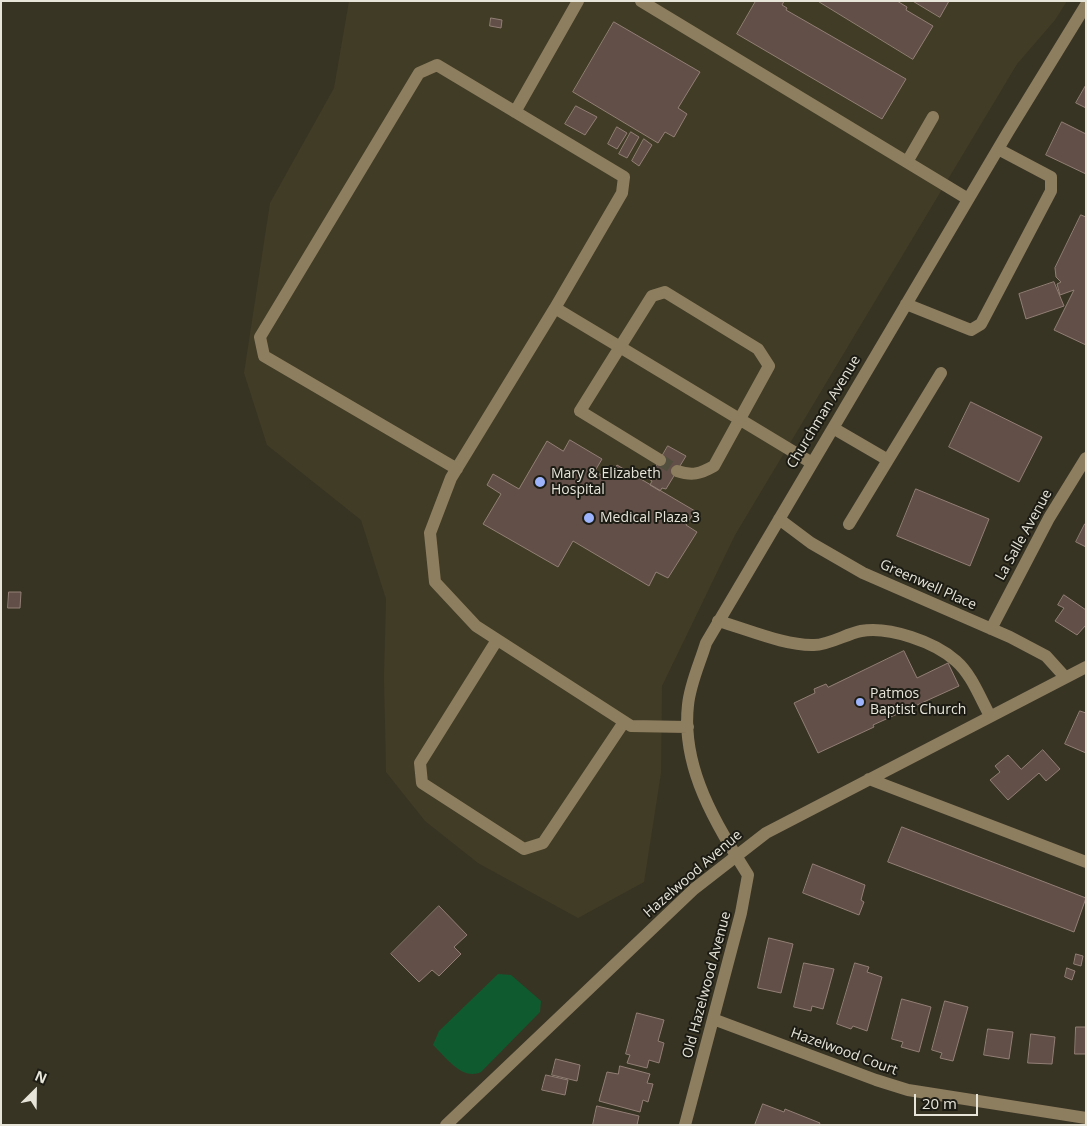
<!DOCTYPE html>
<html>
<head>
<meta charset="utf-8">
<style>
  body { margin:0 }
  #map { position:relative; width:1087px; height:1126px; overflow:hidden; background:#383424; font-family:"Open Sans",sans-serif }
  canvas { display:block }
  .frame { position:absolute; inset:0; border:2px solid #e7e5da; pointer-events:none }
  .north { position:absolute; left:10px; top:1066px; width:50px; height:50px; -webkit-text-stroke:4px #1d1c14; paint-order:stroke; rotate:23deg; font-size:14px; font-weight:700; line-height:20px; text-align:center; color:#e7e5da }
  .north::after { content:''; display:block; margin:auto; width:18px; height:22px; background:#e7e5da; clip-path:polygon(50% 0,100% 100%,50% 72%,0 100%) }
  .scale { position:absolute; left:914px; top:1094px; width:64px; height:22px; box-sizing:border-box; border:2px solid #e7e5da; border-top:0; padding-left:6px; font-size:15px; line-height:18px; white-space:nowrap; color:#e7e5da; -webkit-text-stroke:4px #1d1c14; paint-order:stroke }
</style>
</head>
<body>
<div id="map">
<canvas width="1087" height="1126"></canvas>
<div class="frame"></div>
<div class="north">N</div>
<div class="scale">20 m</div>
</div>
<script>
const ctx = document.querySelector('canvas').getContext('2d');
ctx.lineJoin = 'round';
function fillPath(path, color) { ctx.fillStyle = color; ctx.fill(path, 'evenodd'); }
function strokePath(path, color, width, dash) { ctx.strokeStyle = color; ctx.lineWidth = width; ctx.lineCap = dash ? 'butt' : 'round'; ctx.setLineDash(dash || []); ctx.stroke(path); }
function drawText(font, color, halo, rows, align = 'center') {
  ctx.font = font + ' "Open Sans",sans-serif'; ctx.lineWidth = 4; ctx.setLineDash([]); ctx.textBaseline = 'middle'; ctx.strokeStyle = halo; ctx.fillStyle = color; for (const [text, x, y, turn = 0] of rows) {
    ctx.save(); ctx.translate(x, y); ctx.rotate((+turn || 0) * Math.PI / 180); ctx.textAlign = isNaN(turn) ? turn : align; if (halo) ctx.strokeText(text, 0, 0); ctx.fillText(text, 0, 0); ctx.restore();
  }
}
const built = new Path2D(`
  M349,1H1067L1055,20L1017,64L735,535L662,686L661,773L644,882L578,918L478,863L425,821L386,772L384,677L386,599L361,520L267,445L244,373L270,203L334,88Z`);
const green = new Path2D(`
  M498,974L511,975L541,1001L540,1012L481,1072C462,1081 446,1057 433,1045L439,1031Z`);
const building = new Path2D(`
  M756,1H784L782,5L787,8L786,10L906,79L882,119L737,34Z
  M818,1H897L907,7L906,10L933,26L913,59Z
  M913,1H949L940,17Z
  M491,18L502,20L501,28L490,26Z
  M614,22L700,72L678,108L687,114L674,137L665,132L658,143L573,92Z
  M1086,85V108L1076,103Z
  M576,106L597,117L585,135L565,124Z
  M1062,122L1086,134V174L1046,155Z
  M617,127L627,133L617,149L608,144Z
  M631,132L639,137L627,158L619,154Z
  M644,139L652,145L639,166L632,161Z
  M1081,215L1086,217V345L1054,330L1074,290L1060,295L1057,284L1061,282L1056,277L1055,268Z
  M1054,282L1064,306L1026,319L1019,294Z
  M971,402L1042,437L1019,482L949,447Z
  M570,440L602,459L595,471L608,479L617,465L695,511L686,525L697,532L668,578L656,572L649,586L573,541L558,567L483,524L501,494L487,485L493,474L519,489L547,441L563,451Z
  M668,446L686,456L666,489L662,488L660,491L650,485L652,481L649,479Z
  M916,489L989,519L970,566L897,536Z
  M1085,524H1086V547L1076,542Z
  M9,592H21L20,608H8Z
  M1064,595L1086,610V625L1077,635L1055,621L1064,608L1058,605Z
  M904,651L917,678L948,663L959,686L873,725L874,727L818,753L794,703L815,693L814,689L826,684L828,687Z
  M1080,711L1086,713V753L1065,744Z
  M1043,750L1060,769L1046,781L1039,773L1008,800L990,780L1000,772L995,766L1008,755L1021,769Z
  M902,827L1086,898L1074,932L888,862Z
  M813,864L865,885L861,900L864,902L859,915L803,893Z
  M439,906L467,935L454,947L461,954L439,976L432,970L419,982L391,954Z
  M769,938L793,944L781,993L758,988Z
  M1076,954L1083,956L1081,966L1074,964Z
  M804,963L834,969L823,1009L812,1006L811,1011L794,1007Z
  M855,963L869,967L867,972L882,977L867,1031L853,1026L851,1029L837,1024Z
  M1067,968L1075,971L1072,980L1065,977Z
  M902,999L931,1007L919,1052L901,1047L903,1042L892,1039Z
  M945,1001L968,1007L953,1061L940,1058L942,1053L932,1050Z
  M637,1013L664,1020L658,1041L664,1043L659,1063L649,1060L647,1068L627,1063L630,1055L626,1054Z
  M1076,1027H1086V1054H1075Z
  M988,1029L1013,1032L1009,1059L984,1055Z
  M1031,1034L1055,1037L1052,1064L1028,1063Z
  M556,1059L580,1065L577,1081L552,1075Z
  M620,1066L650,1074L647,1083L653,1084L648,1102L643,1100L640,1112L599,1101L607,1072L618,1074Z
  M546,1075L568,1080L565,1095L542,1090Z
  M763,1104L784,1112L785,1109L820,1123L819,1125H755Z
  M597,1106L639,1116L637,1125H593Z`);
const minorTunnel = new Path2D(`
  M660,460L677,471`);
const minor = new Path2D(`
  M641,1L968,199
  M515,112L578,1
  M907,162L933,117
  M906,304L971,330L981,324L1051,191V177L998,149
  M833,428L888,460
  M660,460L580,411L620,347L812,463
  M457,469L264,356L260,337L419,73L437,65L624,177L622,193L555,308
  M677,471C692,476 700,474 714,466L769,366L758,349L665,292L652,296L620,347L555,308L451,478L430,533L435,582L476,626L631,726L688,727
  M779,519L811,543L863,573L1010,637L1046,656L1065,677
  M849,524L941,373
  M718,621C747,629 785,646 814,645C829,645 846,634 861,631C889,626 935,642 956,661C972,675 980,698 990,716
  M991,629L1049,518L1086,458
  M497,640L420,763L422,783L524,849L543,843L624,722
  M869,779L1086,862
  M713,1019L876,1080L908,1090L1086,1118
  M446,1125L694,889L766,833L1086,667
  M685,1125L741,913L748,875C716,824 681,768 688,705C690,684 700,663 706,643L1008,132L1086,5`);
const markers = [
  [540,482,6,"#9db4fd"],
  [589,518,6,"#9db4fd"],
  [860,702,5,"#9db4fd"]
];
const streetNames = [
  ["Churchman Avenue",824,412,-59],
  ["La Salle Avenue",1024,535,-61],
  ["Greenwell Place",928,585,24],
  ["Hazelwood Avenue",693,874,-41],
  ["Old Hazelwood Avenue",707,985,-75],
  ["Hazelwood Court",844,1052,20]
];
const poiNames = [
  ["Mary & Elizabeth",551,474],
  ["Hospital",551,490],
  ["Medical Plaza 3",600,518],
  ["Patmos",870,694],
  ["Baptist Church",870,710]
];
fillPath(built, '#413c25');
fillPath(green, '#0f5a2f');
fillPath(building, '#625048');
strokePath(building, '#927e75', 1);
strokePath(minorTunnel, '#524f3f', 12, [12, 6]);
strokePath(minor, '#8e7e60', 12);
for (const [x, y, r, color] of markers) { const dot = new Path2D(); dot.arc(x, y, r, 0, 2 * Math.PI); ctx.fillStyle = color; ctx.fill(dot); strokePath(dot, '#1d1c14', 2); }
drawText('14px', '#e7e5da', '#1d1c14', streetNames);
drawText('14px', '#e7e5da', '#1d1c14', poiNames, 'left');
</script>
</body>
</html>
